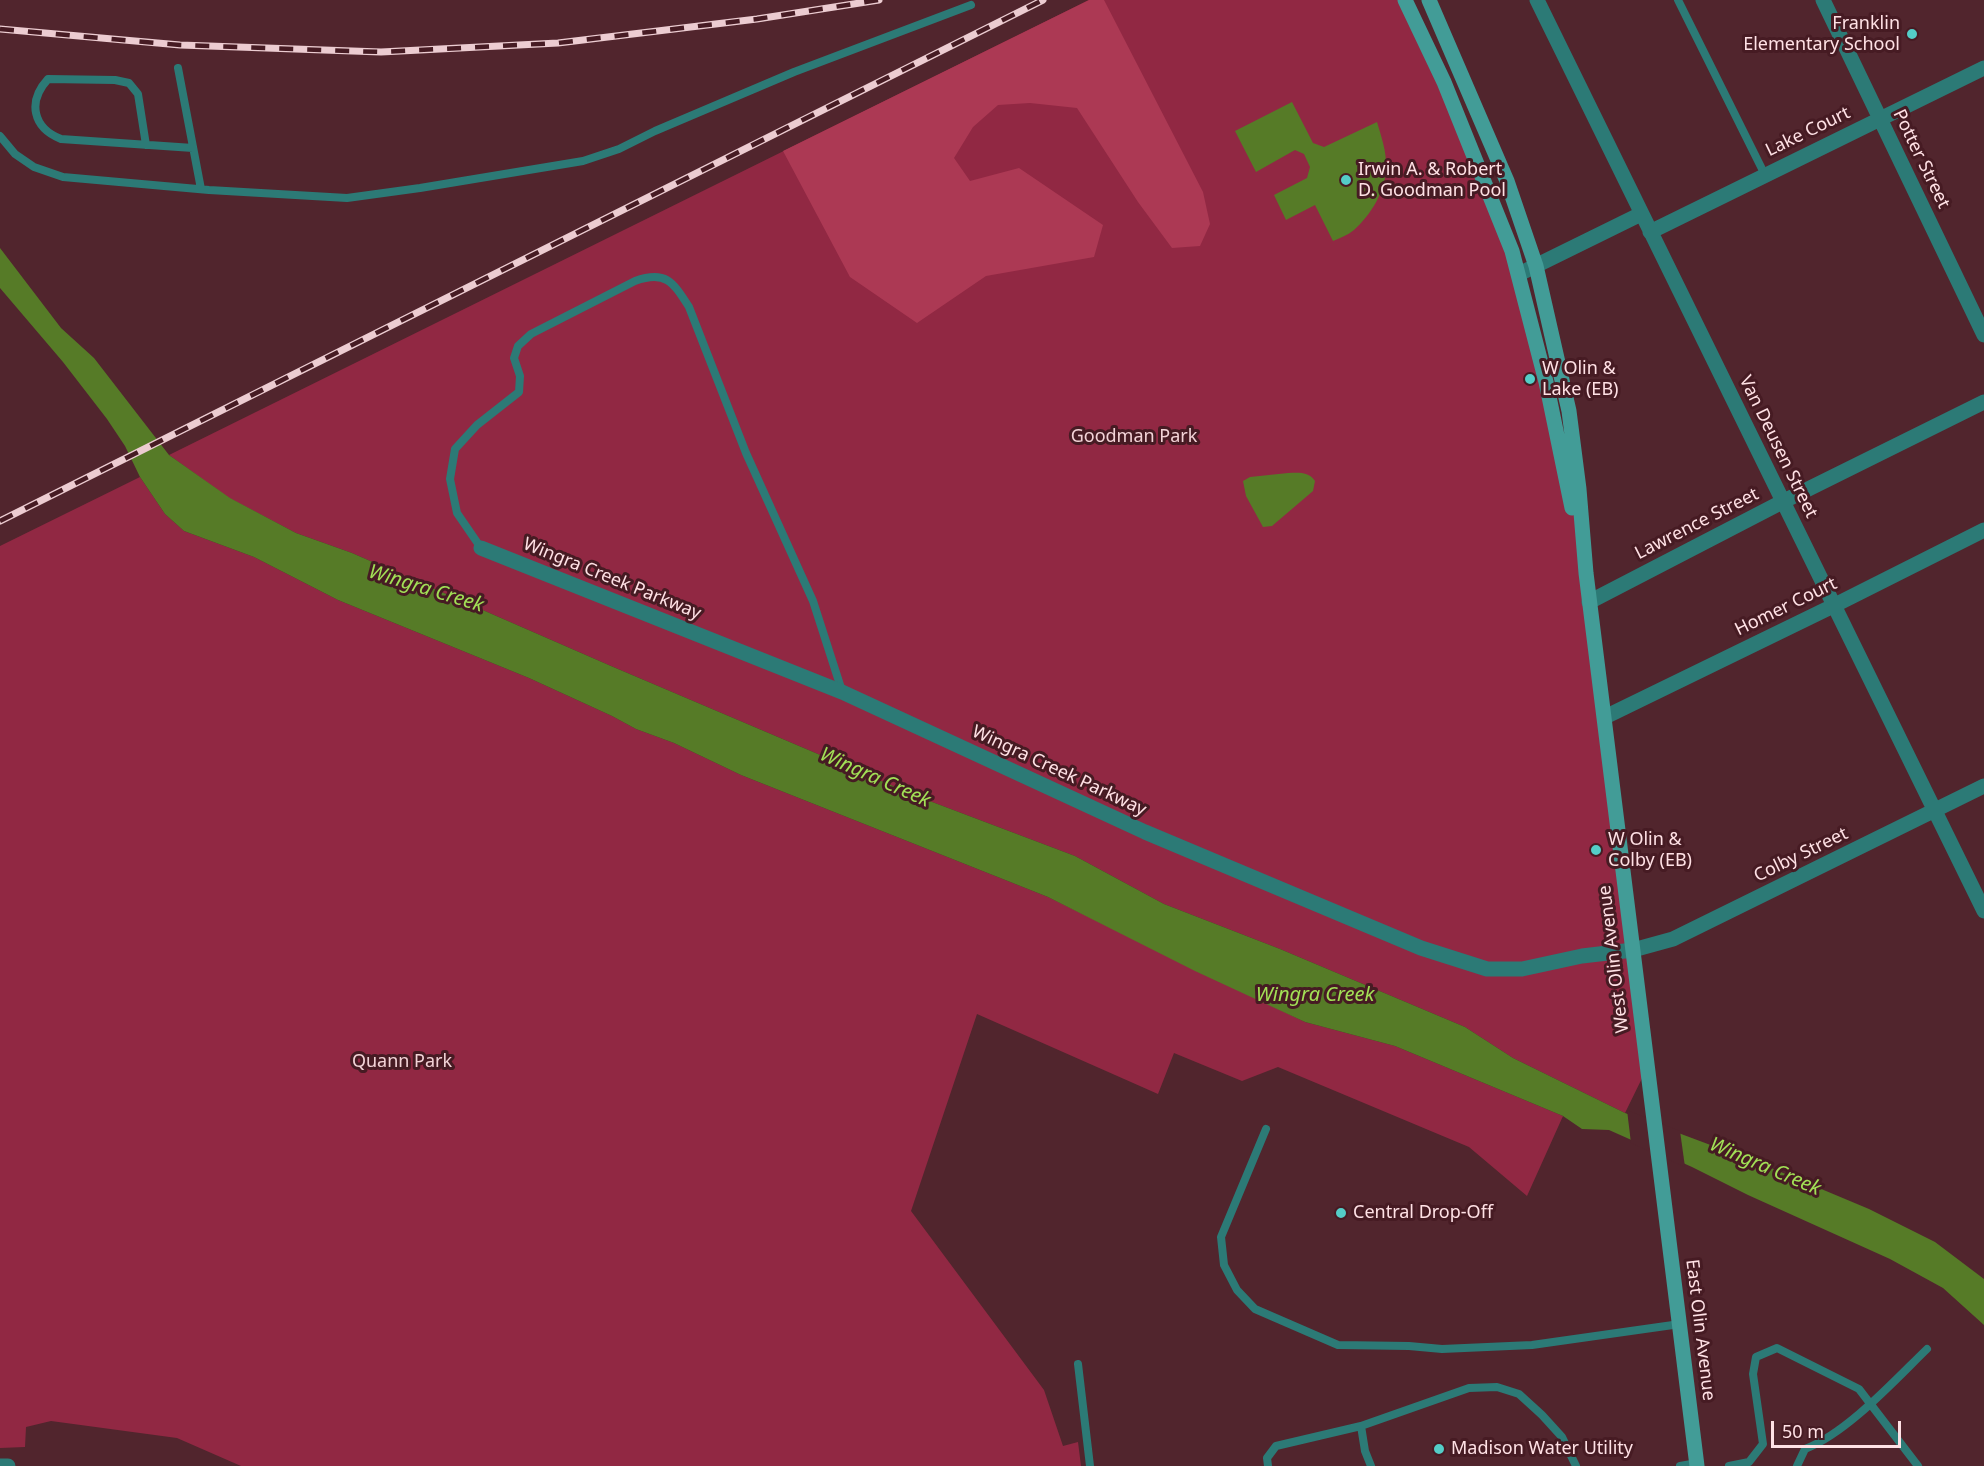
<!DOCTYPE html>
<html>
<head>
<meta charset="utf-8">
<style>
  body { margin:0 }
  #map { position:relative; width:1984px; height:1466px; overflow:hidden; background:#51252d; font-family:"Noto Sans",sans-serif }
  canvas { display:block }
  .scale { position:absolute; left:1771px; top:1421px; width:130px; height:27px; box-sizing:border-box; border:3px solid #ffe1e5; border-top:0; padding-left:8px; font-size:18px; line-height:21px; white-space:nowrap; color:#ffe1e5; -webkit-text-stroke:4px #461b23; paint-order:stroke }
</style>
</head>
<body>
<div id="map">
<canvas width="1984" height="1466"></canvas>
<div class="scale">50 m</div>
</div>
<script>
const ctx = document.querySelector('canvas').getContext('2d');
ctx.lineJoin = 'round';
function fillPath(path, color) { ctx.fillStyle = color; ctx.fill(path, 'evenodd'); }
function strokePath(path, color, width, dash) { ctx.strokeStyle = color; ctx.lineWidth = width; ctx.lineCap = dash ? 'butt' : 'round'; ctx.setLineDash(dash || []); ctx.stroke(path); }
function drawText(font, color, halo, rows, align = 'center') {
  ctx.font = font + ' "Noto Sans",sans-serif'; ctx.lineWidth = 6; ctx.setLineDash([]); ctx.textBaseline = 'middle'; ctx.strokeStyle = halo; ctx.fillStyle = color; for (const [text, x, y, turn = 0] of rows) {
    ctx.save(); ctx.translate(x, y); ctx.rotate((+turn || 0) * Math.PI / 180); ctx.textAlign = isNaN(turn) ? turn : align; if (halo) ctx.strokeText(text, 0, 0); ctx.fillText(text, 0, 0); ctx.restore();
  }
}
const green = new Path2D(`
  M1089,0H1405L1505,232L1560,448L1586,573L1647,1068L1625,1113L1513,1058L1465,1027L1280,949L1164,904L1075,856L919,797L611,666L352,553L296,533L229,498L169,455Z
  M140,477L165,514L184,531L254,557L338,600L529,678L612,716L636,729L674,743L741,775L1048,897L1305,1022L1395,1046L1563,1116L1527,1196L1469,1147L1278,1067L1242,1081L1174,1053L1158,1094L977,1014L911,1211L1044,1390L1063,1446L1078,1442L1081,1466H241L177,1438L51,1421L26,1427L25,1447L0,1448V546Z`);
const forest = new Path2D(`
  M1089,0H1104L1203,192L1210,224L1200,246L1172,248L1138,202L1077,108L1030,103L998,105L973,127L954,158L970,181L1019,168L1103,225L1094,257L986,276L917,323L850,277L783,151Z`);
const water = new Path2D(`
  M1292,102L1313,143L1324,147L1377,122C1381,136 1387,152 1386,168C1386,190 1371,215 1354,230C1348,235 1340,238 1333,241L1315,205L1286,220L1274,195L1307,178L1310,167L1304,154L1295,150L1256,172L1235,131Z
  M0,248L61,328L94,358L169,455L230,498L296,533L352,553L611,666L919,797L1075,856L1164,904L1280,949L1465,1027L1513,1058L1625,1113L1764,1165L1869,1209L1935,1242L1984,1279V1325L1943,1288L1890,1259L1748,1195L1692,1167L1609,1130L1582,1129L1563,1116L1395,1046L1305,1022L1195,971L1048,897L741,775L674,743L636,729L612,716L529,678L338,600L254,557L184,531L165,514L140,477L125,446L107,419L63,362L0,288Z
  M1288,473C1298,473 1308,471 1315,481L1313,491L1272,526L1263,527L1246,496L1243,481L1250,477Z`);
const pier = new Path2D(`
  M1627,1110L1680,1131L1685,1167L1631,1143Z`);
const lane = new Path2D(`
  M1678,0L1765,175
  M178,68L201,189
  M0,136L15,154L34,167L63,177L209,190L347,198L420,188L583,161L619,149L655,131L794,72L971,5
  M146,145L138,94L129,83L115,80L48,79C27,102 33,128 61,139L193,148
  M481,548L457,513L450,479L455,449L477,425L519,392L520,376L514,358L518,346L531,334L635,281C666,270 673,282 689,307L746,453L813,601L842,691
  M1266,1129L1221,1237L1224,1265L1237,1290L1255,1309L1338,1345L1409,1346L1442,1349L1532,1345L1680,1324
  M1078,1364L1090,1466
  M1361,1426L1365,1451L1371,1466
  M1268,1466L1267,1458L1276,1446L1361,1426L1469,1388L1497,1387L1519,1394L1542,1415L1562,1437L1576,1466
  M1680,1466L1697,1463
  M1729,1466L1749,1462L1763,1444L1753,1374L1756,1357L1777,1348L1859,1389L1918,1466
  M1797,1466L1805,1449C1847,1433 1894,1381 1927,1349`);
const street = new Path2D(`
  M1537,0L1984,911
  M1823,0L1984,335
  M1650,232L1984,68
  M1519,274L1641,214
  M481,548L842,692L1145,832L1421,948L1487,969H1522L1582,956L1633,950L1673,939L1984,786
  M1589,602L1782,502L1984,402
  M1605,717L1833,606L1984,530
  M0,1466H8`);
const secondary = new Path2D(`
  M1405,0L1444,82L1512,251L1546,382L1572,508
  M1429,0L1507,181L1536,266L1569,411L1579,489L1586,573L1697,1466`);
const rail = new Path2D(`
  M0,29L180,45L381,52L558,43L757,19L879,0
  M0,521L1043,0`);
const markers = [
  [1912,34,6,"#54cdc7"],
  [1346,180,6,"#54cdc7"],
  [1530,379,6,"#54cdc7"],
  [1596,850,6,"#54cdc7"],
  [1341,1213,6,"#54cdc7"],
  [1439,1449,6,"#54cdc7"]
];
const poiNames = [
  ["Franklin",1900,24,"right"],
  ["Elementary School",1900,45,"right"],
  ["Irwin A. & Robert",1358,170],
  ["D. Goodman Pool",1358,191],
  ["W Olin &",1542,369],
  ["Lake (EB)",1542,390],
  ["W Olin &",1608,840],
  ["Colby (EB)",1608,861],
  ["Central Drop-Off",1353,1213],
  ["Madison Water Utility",1451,1449]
];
const streetNames = [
  ["Lake Court",1808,132,-26],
  ["Potter Street",1921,159,64],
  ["Van Deusen Street",1778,447,64],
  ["Lawrence Street",1697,524,-27],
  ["Wingra Creek Parkway",612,579,22],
  ["Homer Court",1786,607,-26],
  ["Wingra Creek Parkway",1059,771,25],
  ["Colby Street",1801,855,-26],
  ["West Olin Avenue",1614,959,-97],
  ["East Olin Avenue",1700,1330,83]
];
const parkNames = [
  ["Goodman Park",1134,437],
  ["Quann Park",402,1062]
];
const waterNames = [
  ["Wingra Creek",426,589,17],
  ["Wingra Creek",875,778,24],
  ["Wingra Creek",1315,995],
  ["Wingra Creek",1765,1167,23]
];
fillPath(green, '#912843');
fillPath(forest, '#ac3954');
fillPath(water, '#567b27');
fillPath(pier, '#51252d');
strokePath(lane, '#2c7a76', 8);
strokePath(street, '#2c7a76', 15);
strokePath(secondary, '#429c97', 15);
strokePath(rail, '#ecccd1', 7);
strokePath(rail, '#461b23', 4.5, [14]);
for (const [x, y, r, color] of markers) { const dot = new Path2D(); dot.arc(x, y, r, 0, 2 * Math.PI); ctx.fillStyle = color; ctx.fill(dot); strokePath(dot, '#461b23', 2); }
drawText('18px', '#ffe1e5', '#461b23', poiNames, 'left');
drawText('18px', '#ffe1e5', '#461b23', streetNames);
drawText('18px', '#f3d3d7', '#461b23', parkNames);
drawText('italic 20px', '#a2e056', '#461b23', waterNames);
</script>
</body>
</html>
